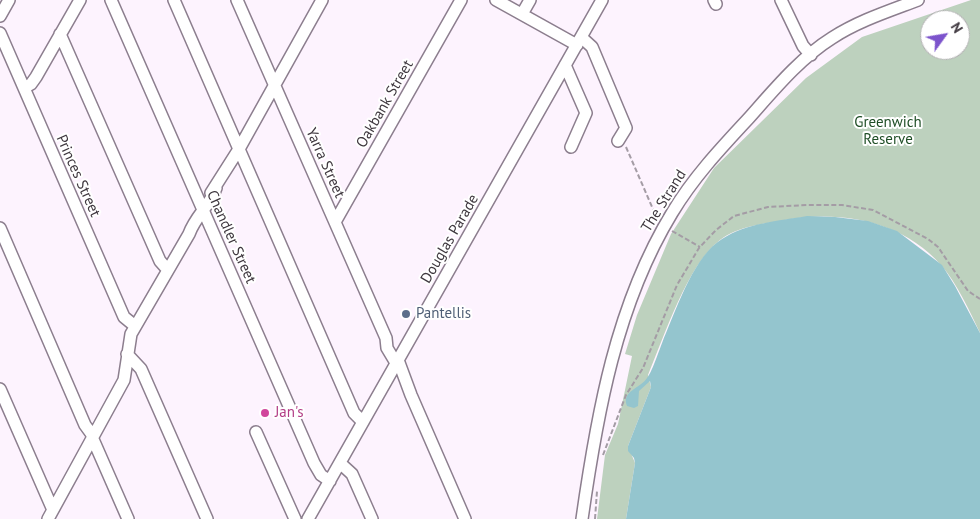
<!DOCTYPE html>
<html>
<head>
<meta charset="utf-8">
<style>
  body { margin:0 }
  #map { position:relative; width:980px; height:519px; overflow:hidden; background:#fdf3fe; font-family:"PT Sans",sans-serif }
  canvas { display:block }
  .north { position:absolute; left:920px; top:10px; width:50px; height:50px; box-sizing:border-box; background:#fff; border:1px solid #b2afb2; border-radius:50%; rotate:58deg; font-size:14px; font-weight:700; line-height:20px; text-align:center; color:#3f383f }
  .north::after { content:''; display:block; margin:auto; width:18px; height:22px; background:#7c53cc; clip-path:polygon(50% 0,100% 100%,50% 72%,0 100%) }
</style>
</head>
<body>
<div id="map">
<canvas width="980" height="519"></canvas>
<div class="north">N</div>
</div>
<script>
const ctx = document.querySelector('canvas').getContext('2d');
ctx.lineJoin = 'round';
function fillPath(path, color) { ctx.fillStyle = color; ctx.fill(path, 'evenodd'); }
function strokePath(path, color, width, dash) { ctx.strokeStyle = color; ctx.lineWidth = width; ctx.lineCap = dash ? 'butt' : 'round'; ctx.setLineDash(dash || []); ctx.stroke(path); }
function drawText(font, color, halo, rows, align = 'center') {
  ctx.font = font + ' "PT Sans",sans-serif'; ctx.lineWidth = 4; ctx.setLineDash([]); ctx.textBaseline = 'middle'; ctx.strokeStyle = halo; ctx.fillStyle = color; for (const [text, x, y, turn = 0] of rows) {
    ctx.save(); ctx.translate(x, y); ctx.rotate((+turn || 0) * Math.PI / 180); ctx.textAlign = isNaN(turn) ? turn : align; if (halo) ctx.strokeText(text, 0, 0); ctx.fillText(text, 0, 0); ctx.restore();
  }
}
const green = new Path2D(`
  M971,0H980V333C970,312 957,283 941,265C902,221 841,210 785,220C764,224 738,226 720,240C687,265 664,337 648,375L651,387L628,446L635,463L626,519H597L605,455L618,424L632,356L625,354L637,315L671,234L714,168L806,78L862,37ZM930,20H960V50H930Z`);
const water = new Path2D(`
  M807,216L835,217L868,221L897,231L942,265L955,286L980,333V519H626L635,463L634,458L628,451V446L651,387L650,381L639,391L638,406L634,408L627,406C621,391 641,388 647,378C653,371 661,344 666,333C678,305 695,255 722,239C747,223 778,221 807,216Z`);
const path = new Path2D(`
  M626,147L656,216
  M672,231L700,247
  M603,455L626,395L643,368L677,285L699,248L716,230L734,216L768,207L807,205H842L873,210L928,239L938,247L968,291L980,299
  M595,519L597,491`);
const minor = new Path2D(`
  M111,0L314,463L321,475L330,481
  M174,0L354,413L363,422
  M237,0L386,338L387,348L396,363
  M496,0L577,45
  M714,0L716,4
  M781,0L803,46L811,55
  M522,14L530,0
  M0,16L9,0
  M0,33L124,317L135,326
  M60,34L160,261L168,270
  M581,37L592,47L626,128L618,141
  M565,65L586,113L571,147
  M24,88L31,84L36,77L80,0
  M211,193L239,149L322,0
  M335,222L461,0
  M0,228L85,425L93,436
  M127,354L141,369L207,519
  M398,360L411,395L465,519
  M0,389L53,510
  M256,432L295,519
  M92,437L128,519
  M340,463L352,474L372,519
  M48,519L124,380L131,334L189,234C196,215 210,206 216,188
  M308,519L602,0
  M582,519C597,414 616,305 672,213C693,178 720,149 748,119C773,91 800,58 832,38C858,21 889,11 918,0`);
const markers = [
  [406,314,5,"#5c6f8a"],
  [265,413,5,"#d1479c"]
];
const streetNames = [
  ["Oakbank Street",385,104,-60],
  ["Yarra Street",325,163,66],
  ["Princes Street",78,176,66],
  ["The Strand",664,201,-58],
  ["Chandler Street",231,237,66],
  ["Douglas Parade",450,239,-60]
];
const parkNames = [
  ["Greenwich",888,123],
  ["Reserve",888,140]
];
const serviceNames = [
  ["Pantellis",416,314]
];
const hotelNames = [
  ["Jan's",275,413]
];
fillPath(green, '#bdd1be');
fillPath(water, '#94c5ce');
strokePath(minor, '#8c7e8e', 14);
strokePath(path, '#a49ca5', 2, [5, 2.5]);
strokePath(minor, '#fff', 11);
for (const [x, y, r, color] of markers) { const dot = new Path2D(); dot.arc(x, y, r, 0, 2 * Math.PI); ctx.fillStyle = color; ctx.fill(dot); strokePath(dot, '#fff', 2); }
drawText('15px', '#3f383f', '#fff', streetNames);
drawText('15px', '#1f4e26', '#fff', parkNames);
drawText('15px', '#4e5e75', '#fff', serviceNames, 'left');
drawText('15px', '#b23c85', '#fff', hotelNames, 'left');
</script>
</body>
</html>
